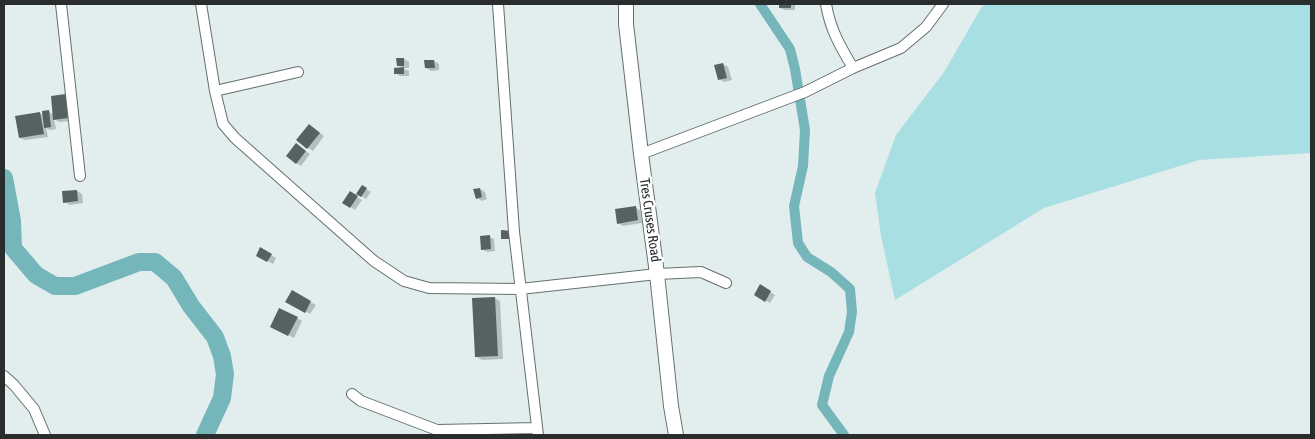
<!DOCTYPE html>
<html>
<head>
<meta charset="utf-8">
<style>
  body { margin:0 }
  #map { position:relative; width:1315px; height:439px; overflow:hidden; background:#e2eeee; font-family:"Asap Condensed",sans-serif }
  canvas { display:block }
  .frame { position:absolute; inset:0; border:5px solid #292d2d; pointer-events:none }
</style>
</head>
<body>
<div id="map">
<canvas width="1315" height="439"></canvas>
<div class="frame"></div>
</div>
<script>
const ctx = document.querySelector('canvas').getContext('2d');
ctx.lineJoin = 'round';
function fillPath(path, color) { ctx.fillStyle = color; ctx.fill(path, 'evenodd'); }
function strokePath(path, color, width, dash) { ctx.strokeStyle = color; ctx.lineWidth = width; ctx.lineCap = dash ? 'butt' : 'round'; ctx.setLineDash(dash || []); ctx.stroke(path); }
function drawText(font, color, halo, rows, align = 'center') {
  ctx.font = font + ' "Asap Condensed",sans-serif'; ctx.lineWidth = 5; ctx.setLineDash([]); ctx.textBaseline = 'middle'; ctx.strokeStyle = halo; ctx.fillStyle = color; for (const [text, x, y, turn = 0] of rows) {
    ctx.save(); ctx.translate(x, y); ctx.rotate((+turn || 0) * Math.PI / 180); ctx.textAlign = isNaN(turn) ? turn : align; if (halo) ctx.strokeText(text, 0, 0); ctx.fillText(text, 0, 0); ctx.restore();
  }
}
const green = new Path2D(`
  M985,4H1311V153L1199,160L1044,208L895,300L881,236L875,193L896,135L944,72L981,8Z`);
const shadow = new Path2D(`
  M780,4H795V10H785L780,8Z
  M404,59L409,62V68H403L398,65Z
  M434,61L439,64V70L431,71L426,68Z
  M723,64L728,67L732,80L724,82L719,79Z
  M404,69L409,71V76H400L396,73Z
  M66,96L73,121L59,122L54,119L56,129L50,130L46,128L48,137L25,140L20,138L39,113L43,115L48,111L54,115Z
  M314,128L324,136L313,151L297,140Z
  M301,148L310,154L301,166L296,163Z
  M363,187L371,192L366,199L358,194Z
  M480,189L485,192L487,199L482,201L477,198Z
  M77,191L82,194L83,203L70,205L65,202Z
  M350,193L362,200L355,210L344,202Z
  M635,207L640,210L642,223L623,226L618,223Z
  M490,237L494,239L495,251L487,252L482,249Z
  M261,249L276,258L273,264L257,255Z
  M761,286L775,295L770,303L756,295Z
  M292,292L316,305L310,314L287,301Z
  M495,298L500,301L503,359L482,360L477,357Z
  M297,318L302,321L294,338L276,329Z`);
const canal = new Path2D(`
  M760,4L790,49L795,69L805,130L803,166L794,206L798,243L807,257L831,272L850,289L852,312L849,332L829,376L822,405L844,435`);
const river = new Path2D(`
  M4,178L12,221L13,248L36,275L55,286H75L139,262H155L174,278L191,306L215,337L222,356L225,374L222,398L205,435`);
const building = new Path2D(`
  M779,4H791V8H779Z
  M396,58H404V66H397Z
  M424,60H434L435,68H425Z
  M723,63L727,78L718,80L714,65Z
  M404,67V74H394V68Z
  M66,94L68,118L53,120L51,96Z
  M49,110L51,127L44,128L42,111Z
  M40,112L44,134L19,138L15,116Z
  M309,124L320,133L307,149L296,140Z
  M296,143L306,151L296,164L286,156Z
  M362,185L367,188L361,197L356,194Z
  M480,188L482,197L476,199L473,189Z
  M77,190L78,201L63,203L62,191Z
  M350,191L358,196L350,208L342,203Z
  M636,206L638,220L617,224L615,209Z
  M501,230L511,231V239H501Z
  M490,235L491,249L481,250L480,236Z
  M260,247L272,254L267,262L256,256Z
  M760,284L771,291L765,302L754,295Z
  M292,290L311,301L305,313L285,302Z
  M495,297L498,356L475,357L472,298Z
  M279,308L298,317L288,336L270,327Z`);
const minor = new Path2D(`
  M61,4L80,176
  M201,4L215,91L298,72
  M498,4L514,232L538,435
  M826,4C830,29 840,46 853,68
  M215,91L223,124L235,138L358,247L374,261L404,281L429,288L520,289L657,274L701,272L726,283
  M641,154L805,92L853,68L901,48L926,27L943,4
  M4,376L14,385L34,409L45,435
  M352,394L361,401L437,430L537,428`);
const secondary = new Path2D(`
  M626,4V24L641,154L657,274L671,406L676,435`);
const streetNames = [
  ["Tres Cruses Road",650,220,82]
];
fillPath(green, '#a7dfe2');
fillPath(shadow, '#0003');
strokePath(canal, '#75b6ba', 10);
strokePath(river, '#75b6ba', 18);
fillPath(building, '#566161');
strokePath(minor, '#656f70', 12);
strokePath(secondary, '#656f70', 16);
strokePath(minor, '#fff', 10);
strokePath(secondary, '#fff', 14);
drawText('14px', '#292d2d', '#fff', streetNames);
</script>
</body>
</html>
